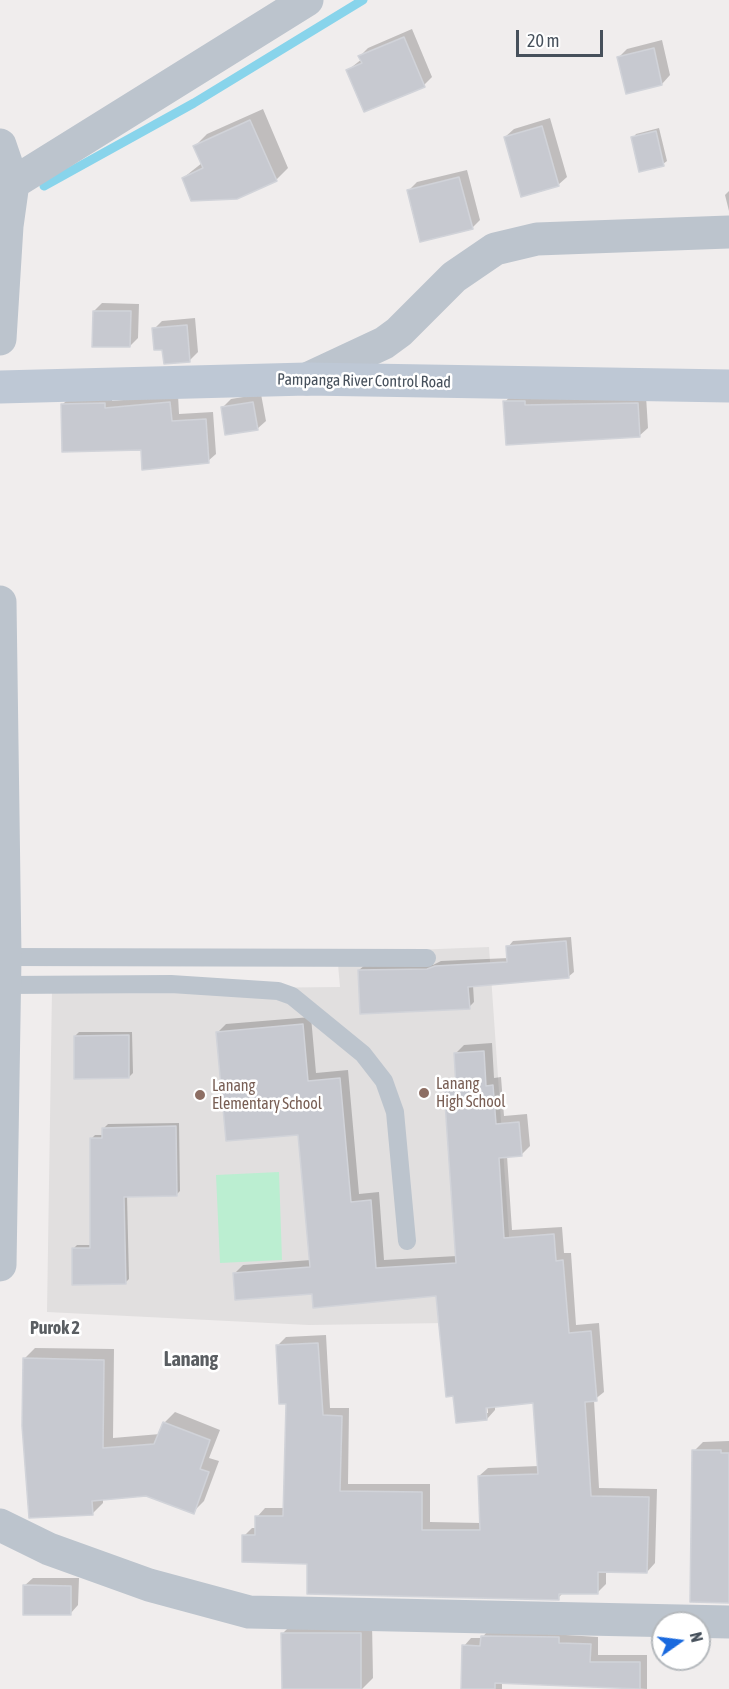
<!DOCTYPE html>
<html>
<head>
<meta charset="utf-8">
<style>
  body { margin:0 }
  #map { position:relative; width:729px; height:1689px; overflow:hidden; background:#f0eded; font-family:"Asap Condensed",sans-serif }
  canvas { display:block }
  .north { position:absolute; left:651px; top:1611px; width:60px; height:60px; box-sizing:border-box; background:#fff; border:2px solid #b5b9bd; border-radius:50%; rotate:76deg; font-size:16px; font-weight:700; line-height:24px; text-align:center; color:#46505b }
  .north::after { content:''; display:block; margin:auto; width:21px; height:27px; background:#1969de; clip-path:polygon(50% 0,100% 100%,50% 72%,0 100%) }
  .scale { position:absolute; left:516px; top:30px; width:87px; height:27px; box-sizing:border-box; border:3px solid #46505b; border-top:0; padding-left:8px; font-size:18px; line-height:21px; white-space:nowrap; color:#46505b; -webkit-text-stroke:4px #fff; paint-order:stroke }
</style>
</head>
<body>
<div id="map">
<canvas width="729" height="1689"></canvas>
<div class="north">N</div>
<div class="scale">20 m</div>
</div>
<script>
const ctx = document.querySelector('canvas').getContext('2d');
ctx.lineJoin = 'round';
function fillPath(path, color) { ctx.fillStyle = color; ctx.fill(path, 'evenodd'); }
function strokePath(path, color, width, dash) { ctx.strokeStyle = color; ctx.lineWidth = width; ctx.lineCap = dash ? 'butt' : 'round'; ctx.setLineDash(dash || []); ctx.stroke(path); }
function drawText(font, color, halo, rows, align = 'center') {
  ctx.font = font + ' "Asap Condensed",sans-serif'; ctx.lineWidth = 5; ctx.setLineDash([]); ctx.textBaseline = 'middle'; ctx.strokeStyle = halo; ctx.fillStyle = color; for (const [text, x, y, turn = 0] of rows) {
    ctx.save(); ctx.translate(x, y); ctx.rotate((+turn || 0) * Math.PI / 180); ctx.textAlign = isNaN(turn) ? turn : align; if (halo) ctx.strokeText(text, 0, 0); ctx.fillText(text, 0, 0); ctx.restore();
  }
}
const education = new Path2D(`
  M489,947L515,1322L309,1325L47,1312L52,990L340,987L337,953Z`);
const green = new Path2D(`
  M279,1172L282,1260L220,1263L216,1175Z`);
const shadow = new Path2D(`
  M412,29L432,77L424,85L348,70L362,59L360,56L368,48Z
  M662,40L670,75L662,84L619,57L627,49Z
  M263,109L288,168L276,180L183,178L202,163L195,146L207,134Z
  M550,118L567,177L558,185L505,137L514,129Z
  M659,128L667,161L663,164L633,138L636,134Z
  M467,170L480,220L472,228L408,191L417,182Z
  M729,191V211L725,195Z
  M102,303L139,304L138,338L130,346L94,311Z
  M195,318L198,352L190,360L164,348L154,329L162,321Z
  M513,393L646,396L648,428L639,436L505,402Z
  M261,394L266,421L257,429L223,407L231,399Z
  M178,395L179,414L213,412L216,454L208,461L142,448L62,405L70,397L112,396V401Z
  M571,937L574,972L568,977L473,985L474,1002L469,1007L359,970L365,965H433L441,961L509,958L508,947L513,941Z
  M311,1017L316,1073L348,1070L359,1194L379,1192L384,1260L457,1256L446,1089L457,1080L455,1054L464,1045L492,1043L494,1078L501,1077L504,1116L527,1114L530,1146L521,1155L507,1156L512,1230L562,1227L564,1253H571L576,1325L599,1323L604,1392L594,1400L599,1488L657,1489L655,1563L647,1572L606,1571V1584L598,1592H564L558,1598L309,1562L244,1536L252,1528H256L257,1517L265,1508H285L287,1402L277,1346L286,1337L326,1335L330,1408H349L348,1484H430V1522L481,1523L479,1476L488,1468L539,1466L534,1401L495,1405V1410L487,1419L454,1395L437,1295L314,1293L235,1273L243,1265L311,1260L299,1133L217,1033L226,1024ZM484,1400H487L488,1413H485Z
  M79,1032H132L133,1073L129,1077L75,1036Z
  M179,1123L180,1191L176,1195H127L129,1279L125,1283L73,1249L77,1245H91V1139L95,1135H104V1128L108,1124Z
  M35,1348L114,1349L113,1438L160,1434L164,1423L175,1412L220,1430L209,1458L219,1461L204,1501L193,1512L146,1495L103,1498V1503L92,1514L24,1359Z
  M729,1441V1602L694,1451L703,1442Z
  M33,1578H79L78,1605L70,1614L24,1586Z
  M295,1621L372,1622L373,1678L362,1689H283V1633Z
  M490,1628L566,1630V1635L598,1637V1655H647V1689L502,1681V1689H463L464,1646L471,1638H482Z`);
const stream = new Path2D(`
  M44,186L194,103L363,0`);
const building = new Path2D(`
  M404,37L425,87L364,112L346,70L362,63L358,56Z
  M654,48L662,85L626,94L617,57Z
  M250,120L277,181L237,199L191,201L182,178L203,168L193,146Z
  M542,126L559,186L521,197L504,137Z
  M656,131L664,166L639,172L631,137Z
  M459,177L473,229L420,242L407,190Z
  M93,311H131L130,347H92Z
  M187,325L190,362L164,364L162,350H154L152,328Z
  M503,401H525V405L638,403L640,437L506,445Z
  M170,402L172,421L206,419L209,463L142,470L141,450L62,452L61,404L105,403V408Z
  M253,402L258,430L225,435L221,407Z
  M566,941L569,978L468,987L470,1009L360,1014L358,970L427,969L435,966L507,962L506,946Z
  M303,1024L308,1081L340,1078L351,1202L371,1200L376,1268L456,1263L444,1088L456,1087L454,1053L484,1051L486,1086L493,1085L496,1124L519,1122L522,1156L499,1158L504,1238L554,1234L556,1261L563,1260L569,1333L591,1331L597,1401L585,1402L591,1496L649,1497L647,1573L598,1572V1594H559V1600L307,1594V1564L242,1562V1535H255V1516H283L286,1404H279L276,1345L318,1343L323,1415L342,1416L340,1491L422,1492V1530H480L478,1476L538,1474L533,1403L486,1408L487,1420L456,1423L453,1396L446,1397L436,1296L313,1308L312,1294L235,1300L233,1273L310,1267L298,1135L226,1141L216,1032Z
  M129,1035V1078L74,1079V1036Z
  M176,1126L177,1196L124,1197L126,1284L72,1285V1248H90V1138H102V1128Z
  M23,1358L104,1360L103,1448L154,1444L163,1422L210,1440L200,1469L209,1472L194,1514L146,1496L92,1501L93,1515L29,1518L22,1426Z
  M692,1450H721V1453H729V1603L690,1602Z
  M23,1585L71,1586V1615H23Z
  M281,1633H361V1689H282Z
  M481,1636L559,1637V1643L591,1644L590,1662H640V1689L495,1683V1689H461L462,1645L480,1646Z`);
const lane = new Path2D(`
  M5,957L427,958
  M5,985L171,984L278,991L292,996L363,1054L384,1081L395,1112L407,1241`);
const street = new Path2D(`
  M0,145L13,183L7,226L0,339
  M13,183L307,0
  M307,379L384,343L399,332L454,277L495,249L537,239L729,232
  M0,602L5,957L0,1265
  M0,1525L49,1549L149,1585L249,1612L729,1622`);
const secondary = new Path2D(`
  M0,387L307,379L729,386`);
const markers = [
  [424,1093,6,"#8d6e63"],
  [200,1095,6,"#8d6e63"]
];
const streetNames = [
  ["Pampanga River Control Road",364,381,1]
];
const educationNames = [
  ["Lanang",436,1084],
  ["High School",436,1102],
  ["Lanang",212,1086],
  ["Elementary School",212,1104]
];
const neighbourhoodNames = [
  ["Purok 2",55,1328]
];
const quarterNames = [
  ["Lanang",191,1360]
];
fillPath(education, '#e1dfdf');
fillPath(green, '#bbeed1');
fillPath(shadow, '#0003');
strokePath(stream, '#88d4eb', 9);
fillPath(building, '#c7c9d0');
strokePath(building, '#d1d3d9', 1.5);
strokePath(lane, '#bcc4cd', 18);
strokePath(street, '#bcc4cd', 33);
strokePath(secondary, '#bec8d5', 33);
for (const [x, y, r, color] of markers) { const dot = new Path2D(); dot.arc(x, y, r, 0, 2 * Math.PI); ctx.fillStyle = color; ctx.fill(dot); strokePath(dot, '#fff', 2); }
drawText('16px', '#46505b', '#fff', streetNames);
drawText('16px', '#785e54', '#fff', educationNames, 'left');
drawText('bold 18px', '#5a5e62', '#fff', neighbourhoodNames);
drawText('bold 20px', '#5a5e62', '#fff', quarterNames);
</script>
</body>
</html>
